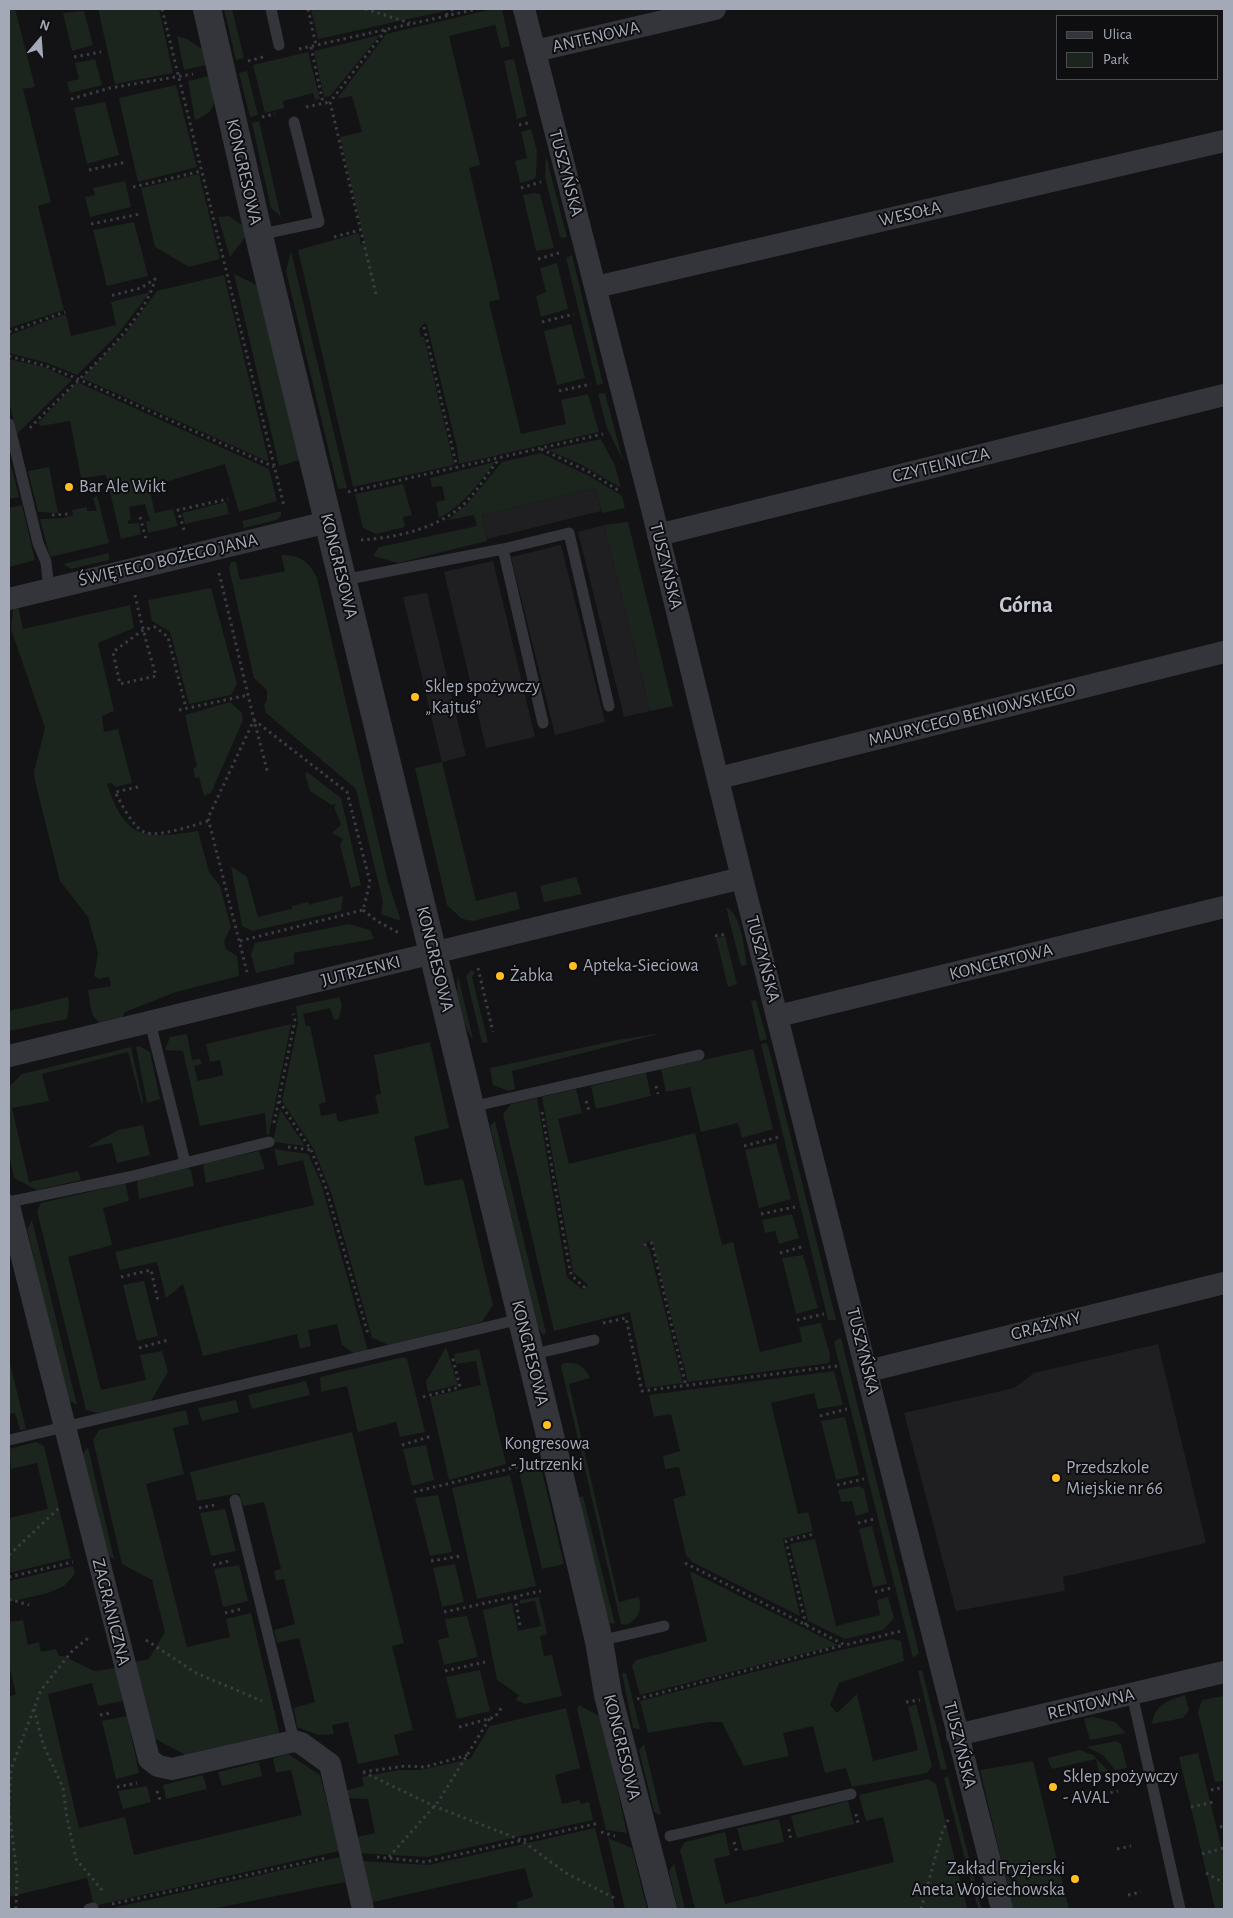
<!DOCTYPE html>
<html>
<head>
<meta charset="utf-8">
<style>
  body { margin:0 }
  #map { position:relative; width:1233px; height:1918px; overflow:hidden; background:#131315; font-family:"Alegreya Sans",sans-serif }
  canvas { display:block }
  .frame { position:absolute; inset:0; border:10px solid #a4a9b7; pointer-events:none }
  .legend { position:absolute; left:1056px; top:15px; width:162px; height:65px; box-sizing:border-box; background:#0e0e10; border:1px solid #4a4c53; margin:0; padding:6px 9px; list-style:none; font-size:15px; color:#a4a9b7 }
  .legend li { display:flex; align-items:center; gap:10px; height:25px }
  .legend b { width:25px; border:1px solid #4a4c53 }
  .north { position:absolute; left:15px; top:15px; width:50px; height:50px; -webkit-text-stroke:4px #0e0e10; paint-order:stroke; rotate:18deg; font-size:14px; font-weight:700; line-height:20px; text-align:center; color:#a4a9b7 }
  .north::after { content:''; display:block; margin:auto; width:18px; height:22px; background:#a4a9b7; clip-path:polygon(50% 0,100% 100%,50% 72%,0 100%) }
</style>
</head>
<body>
<div id="map">
<canvas width="1233" height="1918"></canvas>
<div class="frame"></div>
<ul class="legend">
<li><b style="height:6px;background:#34353b"></b>Ulica</li>
<li><b style="height:14px;background:#1b241d"></b>Park</li>
</ul>
<div class="north">N</div>
</div>
<script>
const ctx = document.querySelector('canvas').getContext('2d');
ctx.lineJoin = 'round';
function fillPath(path, color) { ctx.fillStyle = color; ctx.fill(path, 'evenodd'); }
function strokePath(path, color, width, dash) { ctx.strokeStyle = color; ctx.lineWidth = width; ctx.lineCap = dash ? 'butt' : 'round'; ctx.setLineDash(dash || []); ctx.stroke(path); }
function drawText(font, color, halo, rows, align = 'center') {
  ctx.font = font + ' "Alegreya Sans",sans-serif'; ctx.lineWidth = 4; ctx.setLineDash([]); ctx.textBaseline = 'middle'; ctx.strokeStyle = halo; ctx.fillStyle = color; for (const [text, x, y, turn = 0] of rows) {
    ctx.save(); ctx.translate(x, y); ctx.rotate((+turn || 0) * Math.PI / 180); ctx.textAlign = isNaN(turn) ? turn : align; if (halo) ctx.strokeText(text, 0, 0); ctx.fillText(text, 0, 0); ctx.restore();
  }
}
const built = new Path2D(`
  M595,488L601,511L487,539L482,515Z
  M604,525L650,711L624,717L578,532Z
  M561,545L605,722L555,735L511,557Z
  M493,561L535,737L486,748L444,572Z
  M427,593L466,756L442,762L403,597Z
  M1158,1344L1206,1543L1063,1577L1065,1591L956,1611L904,1413L1014,1388L1034,1373Z`);
const green = new Path2D(`
  M9,9H15L35,87L23,89L51,202L38,206L64,310L9,328Z
  M98,9H159L173,73L115,84Z
  M224,9H232L244,58L236,60Z
  M311,9H454L318,39Z
  M493,9H502L510,46L501,48L495,25L449,36L480,165L469,168L500,299L489,302L521,434L566,424L561,400L588,394L599,432L459,464L457,448L427,325L425,323L419,329L421,337H424L454,465L353,487L298,250L359,233L361,245L365,244L340,137L362,132L352,96L337,99L386,34Z
  M84,11L93,45L72,51L63,13Z
  M380,35L330,96L324,97L314,51Z
  M177,36L187,39L204,50L206,65L184,70Z
  M308,52L320,99L315,100L313,93L283,101L284,108L265,113L253,65Z
  M95,59L102,85L70,93L67,82L79,79L75,63Z
  M514,59L527,116L517,119L504,61Z
  M247,71L258,115L250,117L239,73Z
  M209,76C214,99 221,110 195,120L188,81Z
  M176,85L197,167L138,182L119,98Z
  M105,102L119,155L87,164L74,108Z
  M259,121L281,217L271,208L252,123Z
  M531,129L537,151L536,176L534,179L520,183L515,161L527,158L521,132Z
  M546,156L567,237L563,238L560,237L545,177Z
  M199,174L220,259L189,267L155,247L141,188Z
  M125,181L131,207L90,217L85,197L95,195L93,188Z
  M535,193L540,194L554,248L536,251L523,195Z
  M229,216L245,227L247,235L230,257L218,217Z
  M134,222L148,276L107,286L93,230Z
  M291,251L347,488L338,489L286,271Z
  M572,255L603,384L597,385L566,258Z
  M557,263L568,309L541,317L536,296L546,292L540,268Z
  M234,274L259,286L300,460L279,466Z
  M224,275L269,462L82,378L126,333L157,291Z
  M150,292L118,334L77,375L47,363L9,353V335L66,314L71,336L116,325L111,302Z
  M571,324L585,378L557,385L544,331Z
  M9,359L44,367L72,380L17,434L9,402Z
  M77,382L269,469L277,501L239,512L225,464L149,487L155,513L173,509L178,526L148,533L146,521H150L145,504L129,507L131,519L128,521V524L139,523L141,534L121,539L106,475L81,478L70,421L41,426L38,423Z
  M605,393L623,461L607,428L598,394Z
  M601,439L615,466L621,488L582,465L548,450Z
  M541,453L589,476L622,496L625,508L602,513L595,488L482,515L487,541L398,563L373,556L379,547L477,526L474,515L448,520L468,503L502,462Z
  M9,457L19,497L9,499Z
  M495,462C478,484 464,505 439,518L436,502L445,500L442,486L432,487L430,478Z
  M49,467L58,513L38,512L28,471Z
  M403,484L412,515L403,517L405,527L376,534L363,528L355,494Z
  M97,496L109,543L50,557L40,519L64,518L73,515L72,510L87,507V511H97L93,498Z
  M226,502L229,514L185,524L182,513Z
  M22,505L35,560L9,567V508Z
  M281,511V516L276,520L244,528L242,521Z
  M628,522L673,706L650,711L604,525Z
  M109,553V560L71,569L63,564Z
  M281,555C300,555 309,561 317,578L388,882L401,921L381,914L383,902L356,789L266,713L264,705L267,700V690L254,678L229,568L231,562H236L240,580L285,571Z
  M211,588L237,684L231,695L189,704L170,632L152,621L148,600Z
  M130,605L134,628L98,643L114,711L102,716L104,732L118,729L132,783L115,787L112,783L107,784C126,841 145,839 198,831L209,872L220,886L231,927L224,941L226,949L237,956L239,976L176,992L125,1012L122,1018L100,1024L92,1014L88,990L111,986L109,977L99,979L94,976L98,953L88,917L60,881L35,781L34,772L45,728L11,629L13,609L18,607L23,629Z
  M230,702L242,713L243,720L211,793L204,796L199,777L195,778L193,768L197,767L185,715Z
  M442,762L476,901L516,891L520,909L473,921L462,919L447,905L415,768Z
  M307,772L341,798L361,885L351,888L340,845L343,839L332,833L341,825L334,807L336,804L332,805L310,791L305,774Z
  M231,866L247,877L258,917L290,909L291,911L292,906L308,902L310,906L311,904L343,896L341,911L252,931L242,926Z
  M576,877L582,894L544,902L540,886Z
  M726,907C742,915 744,948 747,965L741,966Z
  M349,924L370,930L374,939L294,953V964L256,973L251,955L255,943Z
  M725,936L737,984L728,987L716,938Z
  M471,970L475,972L472,977L488,1042L482,1043L466,976Z
  M458,976L473,1039C463,1028 454,991 458,976Z
  M68,997L69,1006L67,1019L9,1031V1011Z
  M339,997L342,1005L339,1019L334,1020L330,1008L303,1014L306,1026H310L326,1102L319,1104L321,1116L336,1113L338,1122L379,1113L375,1095L381,1094L374,1055L430,1042L449,1128L414,1137L425,1186L463,1179L493,1305L482,1322L389,1345L372,1338L332,1195L313,1148L282,1101L298,1022L296,1006Z
  M756,1000L767,1039L760,1041L751,1001Z
  M291,1024L269,1134L267,1135L265,1113L200,1126L183,1051L165,1050L170,1037L187,1034L192,1060L200,1059L202,1064L194,1066L198,1081L223,1075L220,1060L210,1062L206,1044Z
  M662,1033L512,1071L515,1089L508,1091L493,1085L490,1068L617,1040Z
  M767,1043L771,1057L836,1320H828L761,1044Z
  M139,1046L150,1052L160,1099L147,1103L136,1047Z
  M131,1047L143,1102L142,1105L128,1052L42,1074L49,1101L12,1108L29,1182L78,1171L81,1180L37,1190L14,1178L9,1155V1087L22,1074Z
  M753,1049L773,1129L742,1138L738,1123L701,1132L690,1087L666,1092L661,1069Z
  M646,1073L651,1096L596,1109L591,1086Z
  M576,1089L582,1113L558,1119L569,1164L695,1133L722,1245L733,1242L760,1352L802,1342L799,1327L821,1323L830,1355L829,1363L688,1382L652,1241L644,1243V1245L649,1247L683,1383L646,1388L630,1312L554,1331L503,1114L511,1104L537,1098L567,1277L583,1290L588,1285L573,1272L542,1097Z
  M280,1109L305,1146L273,1142Z
  M495,1121L546,1333L543,1335L538,1327L490,1126Z
  M143,1125L150,1155L117,1163L112,1143L86,1148L118,1130Z
  M776,1143L791,1199L759,1208L745,1150Z
  M274,1149L308,1154L321,1183L368,1351L356,1355L342,1345L337,1324L308,1330L311,1346L300,1349L297,1334L203,1356L183,1284L166,1298L157,1262L120,1270L115,1252L314,1205L303,1160L278,1166Z
  M259,1151L265,1169L206,1183L203,1166L205,1163Z
  M188,1168L191,1170L194,1186L139,1199L137,1182L139,1179Z
  M123,1184L126,1185L129,1201L103,1208L112,1245L68,1257L101,1390L146,1380L140,1355L162,1351L168,1372L149,1404L98,1413L86,1410L37,1211L41,1203Z
  M792,1214L799,1238L779,1244L775,1231L765,1233L762,1220Z
  M32,1220L77,1405L67,1399L27,1229Z
  M803,1255L818,1308L796,1314L782,1258Z
  M144,1281L158,1336L137,1341L123,1285Z
  M841,1338L919,1653L913,1658L834,1343L836,1340Z
  M446,1347L458,1385L428,1392L426,1382Z
  M479,1349L506,1464L449,1480L430,1397L481,1385L476,1361L456,1364L454,1354Z
  M403,1357L407,1359L425,1432L400,1437L396,1422L358,1432L347,1386L321,1392L320,1377Z
  M9,1359L26,1429L20,1430L15,1413L9,1414Z
  M564,1363C577,1362 585,1366 590,1378L569,1384L619,1602L639,1597C642,1611 639,1618 627,1625L621,1624L561,1366Z
  M834,1371L843,1405L818,1409L814,1393L771,1403L798,1514L808,1512L813,1531L783,1539L800,1616L692,1562L686,1555L673,1499L686,1495L679,1467L665,1469L663,1456L680,1451L671,1414L654,1417L649,1395Z
  M306,1381L310,1395L252,1409L248,1395Z
  M236,1400L239,1412L202,1421L198,1408Z
  M186,1410L189,1424L173,1428L184,1474L146,1484L187,1647L230,1637L226,1619L251,1613L280,1735L189,1757L152,1737L134,1662L149,1659L165,1632L152,1580L122,1564L93,1440L99,1430Z
  M845,1417L859,1475L836,1480L821,1421Z
  M352,1432L404,1643L392,1646L413,1730L394,1735L399,1755L358,1764L348,1722L332,1725L334,1734L319,1735L297,1727L294,1708L315,1702L299,1638L277,1643L274,1630L295,1624L284,1579L276,1581L274,1571L281,1569L264,1502L243,1506L239,1493L197,1501L190,1472Z
  M36,1442L44,1446L71,1558L9,1573V1518L48,1509L37,1463L11,1469L9,1449Z
  M426,1445L434,1480L412,1486L403,1449Z
  M88,1447L114,1559L106,1555L82,1455Z
  M541,1467L564,1564L542,1569L519,1472Z
  M510,1475L536,1586L477,1599L452,1488Z
  M859,1486L864,1489L869,1512L856,1516L852,1501L841,1502L838,1490Z
  M438,1495L452,1552L430,1556L415,1498Z
  M583,1496L615,1624L609,1623L577,1498Z
  M225,1509L236,1551L211,1556L200,1513Z
  M872,1526L887,1584L873,1587L859,1529Z
  M815,1539L836,1626L880,1615L877,1600L888,1597L894,1618L883,1630L845,1639L808,1621L790,1544Z
  M455,1564L464,1602L442,1607L433,1568Z
  M239,1565L248,1601L223,1607L214,1569Z
  M73,1566L75,1574L64,1586L48,1593L9,1602V1581Z
  M690,1571L838,1645L640,1695L632,1666L636,1660L707,1641Z
  M539,1597L547,1634L540,1636L544,1656L552,1655L562,1696L525,1704L516,1700L519,1695L497,1680L483,1610L512,1603L518,1631L541,1626L535,1601L520,1604V1600Z
  M467,1616L478,1657L444,1665L438,1640L449,1637L445,1619Z
  M23,1620L28,1645L39,1642L41,1652L56,1649L59,1656H64L94,1671L116,1668L123,1701L98,1706L92,1683L48,1694L79,1828L125,1817L134,1855L302,1815L291,1770L276,1773L273,1758L288,1754L320,1775L339,1851L94,1906L87,1878L9,1897V1697L16,1694L9,1665V1622Z
  M892,1639L901,1641L904,1661L839,1683L830,1705L837,1713L857,1694L873,1761L918,1750L908,1707L916,1704L932,1766L927,1773L852,1787L846,1768L825,1773L813,1726L783,1733L789,1756L744,1766L722,1722H709L648,1733L640,1701L832,1652Z
  M480,1670L490,1711L457,1719L446,1677Z
  M922,1670L947,1769L941,1770L918,1671Z
  M622,1673H626L640,1729L633,1728Z
  M1185,1695L1189,1710L1183,1718L1152,1724C1154,1705 1169,1700 1185,1695Z
  M1224,1696V1781L1215,1782L1198,1712L1202,1700Z
  M579,1705L601,1717L627,1833L606,1830L577,1709Z
  M566,1708L580,1768L555,1775L562,1804L579,1800L581,1804L589,1802L593,1820L427,1857L357,1853L353,1838L375,1833L368,1799L345,1798L344,1791L364,1786L362,1777L398,1770H420L470,1759L490,1726Z
  M127,1716L139,1773L116,1779L102,1721Z
  M1093,1717L1115,1722L1126,1733L1090,1740L1084,1719Z
  M1116,1741L1121,1744L1127,1768L1115,1770L1103,1755L1087,1747Z
  M644,1744L661,1815L654,1812L639,1750Z
  M1080,1750L1093,1755L1109,1772H1099L1096,1759L1052,1769L1047,1758Z
  M1198,1753L1224,1858V1909H1215L1179,1757Z
  M1033,1761L1069,1909H1013L980,1770Z
  M259,1762L262,1776L222,1786L218,1772Z
  M203,1775L207,1789L166,1799L163,1785Z
  M948,1776L982,1909H978L944,1778Z
  M928,1779L936,1784L967,1908L695,1909L680,1850L685,1842L725,1832L730,1855L714,1859L725,1904L894,1862L883,1817L866,1821L859,1795Z
  M147,1786L151,1802L123,1809L118,1791Z
  M848,1801L854,1824L797,1838L791,1816Z
  M779,1819L784,1842L743,1851L737,1828Z
  M595,1828L615,1909H518L516,1902L533,1897L525,1868L369,1903L360,1861L429,1865Z
  M608,1838L632,1848L647,1909H625Z
  M340,1857L345,1882L212,1909H108Z
  M674,1863L685,1909H678L669,1872Z`);
const path = new Path2D(`
  M162,9L284,506
  M308,9L316,45
  M365,9L410,23
  M446,15L453,9
  M311,47L323,103
  M299,49L477,9
  M74,57L101,52
  M248,61L263,57
  M71,99L110,88L193,74
  M306,107L330,102
  M262,117L275,114
  M519,125L528,123
  M89,170L127,162
  M133,187L202,171
  M521,188L541,182
  M91,224L140,214
  M334,237L360,230
  M538,259L559,253
  M376,294L330,102L386,30
  M542,322L574,314
  M424,327L457,468
  M9,332L65,312
  M9,356L46,366L78,379L274,467
  M559,391L591,384
  M30,428C65,389 144,328 155,279L141,288L110,296
  M541,449L589,472L621,492
  M348,492L603,434
  M52,515L68,514V511
  M140,517L146,539
  M184,530L178,510L228,499
  M361,540C393,538 431,530 457,510C474,497 486,475 499,459
  M219,573L254,720L208,818L247,972
  M135,595C141,622 148,649 156,676L120,684L113,652L143,630L155,627L168,637L186,708
  M179,710L248,695
  M138,787L115,792C121,803 132,826 144,832C158,838 194,825 208,821
  M363,910L377,921L399,933
  M715,936L727,934
  M240,941L363,910L370,882L347,792L254,720L268,774
  M478,968L493,1032
  M656,1086L658,1094
  M279,1101L311,1150L325,1185L368,1334
  M586,1101L589,1111
  M542,1112L570,1271L572,1276L584,1287L587,1284
  M274,1123L295,1020L293,1014
  M744,1146L779,1137
  M288,1147L311,1150
  M761,1214L795,1207
  M644,1245L652,1243L686,1386
  M780,1253L805,1246
  M121,1277L151,1270L158,1301
  M797,1320L824,1314
  M603,1323L626,1318L642,1391L837,1366
  M139,1348L168,1340
  M423,1397L460,1387L452,1355
  M820,1416L847,1409
  M402,1445L432,1436
  M837,1485L864,1479
  M414,1492L529,1464
  M199,1508L215,1505
  M858,1523L874,1519
  M9,1555L60,1507
  M431,1561L461,1556
  M685,1563L845,1645L901,1631
  M213,1565L229,1561
  M9,1577L73,1562
  M875,1592L891,1588
  M515,1597L520,1626
  M9,1599L29,1605
  M444,1612L541,1591
  M225,1613L241,1609
  M806,1625L786,1541L814,1534
  M146,1640L196,1673L262,1701
  M445,1671L485,1662
  M637,1699L844,1645
  M906,1702L920,1700
  M34,1709L43,1744L63,1788L67,1818L76,1859L102,1890
  M100,1715L110,1713
  M459,1727L495,1717L502,1707
  M363,1772L434,1806L521,1840L566,1873L616,1899
  M363,1772L405,1766L425,1767L468,1755
  M117,1787L137,1783
  M1211,1790L1224,1787
  M157,1791L160,1800
  M1104,1794L1118,1791
  M1191,1807L1214,1802
  M856,1814L858,1823
  M1220,1827L1224,1826
  M789,1829L791,1840
  M601,1832L615,1836
  M734,1842L737,1853
  M1117,1849L1131,1846
  M1202,1854L1224,1848
  M377,1857L425,1862L599,1823
  M389,1857L438,1802L490,1718
  M1206,1873L1224,1883
  M1128,1895L1141,1892
  M112,1904L326,1858
  M16,1909L17,1874L9,1810L11,1769L41,1690L73,1650L91,1636
  M921,1909L942,1833L950,1816`);
const service = new Path2D(`
  M271,9L279,45
  M258,235L319,222L294,122
  M9,424L38,543L46,562L49,589
  M503,549L543,723
  M343,580L503,549L569,533L609,706
  M150,1022L185,1162
  M471,1107L699,1055
  M9,1202L129,1177L269,1142
  M530,1355L594,1340
  M9,1440L521,1319
  M235,1500L294,1741
  M599,1641L664,1626
  M1132,1694L1180,1909
  M670,1836L851,1794
  M89,1909L93,1908`);
const minor = new Path2D(`
  M524,9L652,509L742,878L1002,1909
  M535,51L715,9
  M596,287L1224,141
  M658,535L1224,395
  M9,599L328,522
  M719,778L1224,652
  M778,1016L1224,907
  M9,1056L742,878
  M9,1206L149,1759L158,1766L172,1769L294,1741L301,1743L330,1764L363,1909
  M868,1371L1224,1283
  M957,1735L1224,1672`);
const tertiary = new Path2D(`
  M207,9L263,253L556,1460L599,1641L608,1695L663,1909`);
const markers = [
  [69,487,5,"#ffbe22"],
  [415,697,5,"#ffbe22"],
  [573,966,5,"#ffbe22"],
  [500,976,5,"#ffbe22"],
  [547,1425,5,"#ffbe22"],
  [1056,1478,5,"#ffbe22"],
  [1053,1787,5,"#ffbe22"],
  [1075,1879,5,"#ffbe22"]
];
const streetNames = [
  ["ANTENOWA",596,37,-13],
  ["KONGRESOWA",244,172,77],
  ["TUSZYŃSKA",566,173,75],
  ["WESOŁA",910,214,-13],
  ["CZYTELNICZA",941,465,-14],
  ["ŚWIĘTEGO BOŻEGO JANA",168,560,-13],
  ["KONGRESOWA",339,566,76],
  ["TUSZYŃSKA",666,566,76],
  ["MAURYCEGO BENIOWSKIEGO",972,715,-14],
  ["KONGRESOWA",435,959,76],
  ["TUSZYŃSKA",763,959,75],
  ["KONCERTOWA",1001,962,-14],
  ["JUTRZENKI",361,971,-14],
  ["GRAŻYNY",1046,1326,-14],
  ["TUSZYŃSKA",863,1351,76],
  ["KONGRESOWA",530,1353,76],
  ["ZAGRANICZNA",111,1612,76],
  ["RENTOWNA",1091,1704,-13],
  ["TUSZYŃSKA",960,1745,76],
  ["KONGRESOWA",622,1747,76]
];
const poiNames = [
  ["Bar Ale Wikt",79,487],
  ["Sklep spożywczy",425,687],
  ["„Kajtuś”",425,708],
  ["Apteka-Sieciowa",583,966],
  ["Żabka",510,976],
  ["Kongresowa",547,1444,"center"],
  ["- Jutrzenki",547,1465,"center"],
  ["Przedszkole",1066,1468],
  ["Miejskie nr 66",1066,1489],
  ["Sklep spożywczy",1063,1777],
  ["- AVAL",1063,1798],
  ["Zakład Fryzjerski",1065,1869,"right"],
  ["Aneta Wojciechowska",1065,1890,"right"]
];
const districtNames = [
  ["Górna",1026,605]
];
fillPath(built, '#1f1f22');
fillPath(green, '#1b241d');
strokePath(path, '#3a3c42', 3, [2.5, 4]);
strokePath(service, '#34353b', 11);
strokePath(minor, '#34353b', 22);
strokePath(tertiary, '#34353b', 28);
for (const [x, y, r, color] of markers) { const dot = new Path2D(); dot.arc(x, y, r, 0, 2 * Math.PI); ctx.fillStyle = color; ctx.fill(dot); strokePath(dot, '#0e0e10', 2); }
drawText('18px', '#a4a9b7', '#0e0e10', streetNames);
drawText('18px', '#a4a9b7', '#0e0e10', poiNames, 'left');
drawText('bold 22px', '#c5c8d3', '#0e0e10', districtNames);
</script>
</body>
</html>
